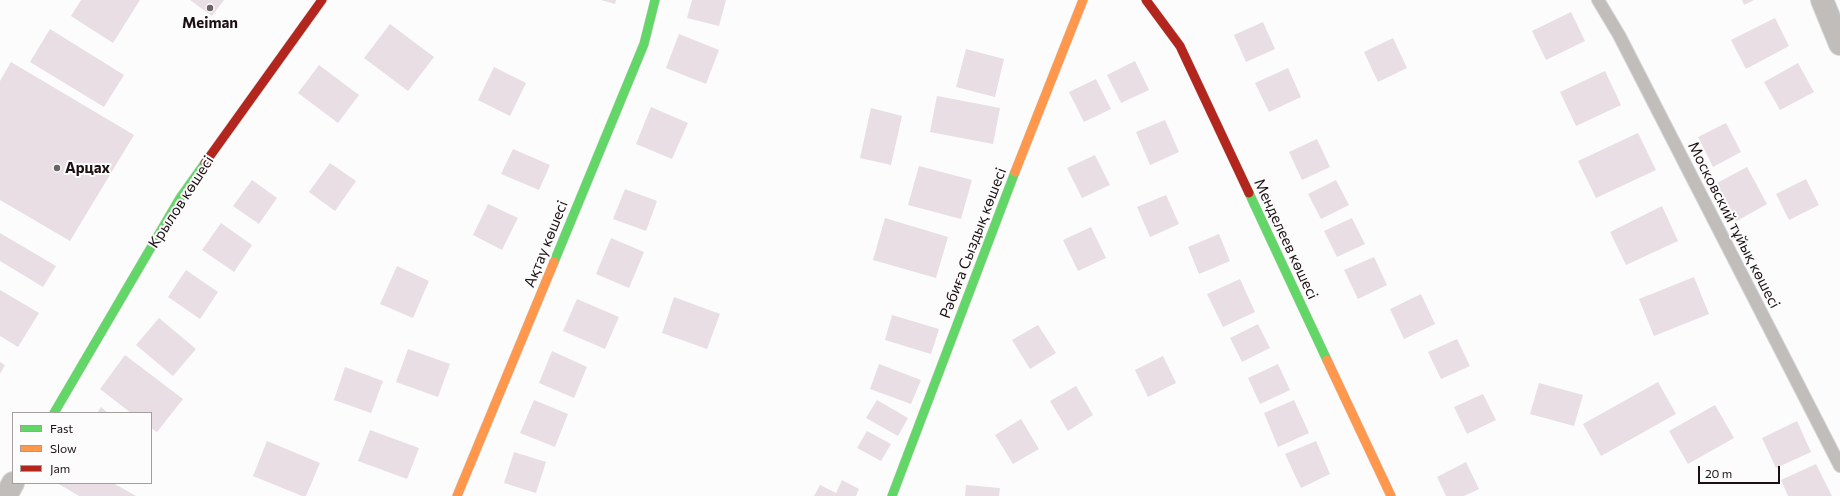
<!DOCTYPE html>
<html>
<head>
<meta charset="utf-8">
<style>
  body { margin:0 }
  #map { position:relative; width:1840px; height:496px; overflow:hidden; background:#fcfcfc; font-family:Commissioner,sans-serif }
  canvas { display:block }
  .legend { position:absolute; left:12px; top:412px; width:140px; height:72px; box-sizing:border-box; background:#fcfcfc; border:1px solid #a39e9e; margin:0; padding:5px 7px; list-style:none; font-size:12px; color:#1d1012 }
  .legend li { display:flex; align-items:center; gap:8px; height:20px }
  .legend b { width:20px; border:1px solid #a39e9e }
  .scale { position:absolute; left:1698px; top:466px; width:82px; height:18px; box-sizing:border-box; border:2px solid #1d1012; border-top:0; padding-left:5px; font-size:12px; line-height:14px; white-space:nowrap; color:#1d1012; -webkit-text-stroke:3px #fcfcfc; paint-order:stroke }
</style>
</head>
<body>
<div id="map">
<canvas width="1840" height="496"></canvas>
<ul class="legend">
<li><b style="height:5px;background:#63d668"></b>Fast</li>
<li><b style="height:5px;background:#ff974d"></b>Slow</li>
<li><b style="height:5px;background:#b3261e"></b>Jam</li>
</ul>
<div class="scale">20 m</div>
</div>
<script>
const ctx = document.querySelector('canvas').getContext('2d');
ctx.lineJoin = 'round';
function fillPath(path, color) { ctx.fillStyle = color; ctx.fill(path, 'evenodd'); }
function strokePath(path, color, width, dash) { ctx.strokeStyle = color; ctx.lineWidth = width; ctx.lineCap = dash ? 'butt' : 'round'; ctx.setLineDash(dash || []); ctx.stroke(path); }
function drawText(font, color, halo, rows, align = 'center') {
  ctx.font = font + ' Commissioner,sans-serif'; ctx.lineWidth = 4; ctx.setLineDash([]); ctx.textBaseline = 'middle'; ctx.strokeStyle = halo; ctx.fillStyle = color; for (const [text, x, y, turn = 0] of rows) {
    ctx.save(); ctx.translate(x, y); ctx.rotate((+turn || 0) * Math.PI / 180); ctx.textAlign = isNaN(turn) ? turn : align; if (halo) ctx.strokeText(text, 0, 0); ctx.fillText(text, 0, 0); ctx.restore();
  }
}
const building = new Path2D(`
  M81,0H140L113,43L71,16Z
  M190,0H224L212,16Z
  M601,0H616L615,4Z
  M692,0H726L719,26L687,18Z
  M1742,0H1754L1744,5Z
  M1571,12L1585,41L1546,60L1532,31Z
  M1775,18L1789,46L1746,69L1731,40Z
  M1263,22L1275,49L1246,62L1234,35Z
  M390,24L434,57L408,91L364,58Z
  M50,29L124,75L104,107L30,62Z
  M679,34L719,50L706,84L666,68Z
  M1393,38L1407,68L1378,82L1364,52Z
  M966,49L1004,59L995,97L956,87Z
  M1135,61L1149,90L1121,103L1107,75Z
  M11,62L134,135L70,241L0,200V81Z
  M1798,63L1814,92L1780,110L1764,82Z
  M319,65L359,95L338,123L298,93Z
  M494,67L526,83L510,116L478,100Z
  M1288,68L1301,97L1269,112L1255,83Z
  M1605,71L1621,105L1576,126L1560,92Z
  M1096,79L1111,109L1084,122L1069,92Z
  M937,96L1000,108L993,144L930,132Z
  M651,107L688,123L672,159L636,144Z
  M871,108L902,116L891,165L860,158Z
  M1165,120L1179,152L1150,165L1136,132Z
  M1726,123L1741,152L1713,167L1698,137Z
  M1638,133L1656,170L1596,198L1578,161Z
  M1317,139L1330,167L1302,180L1289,152Z
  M513,149L550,165L539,190L501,174Z
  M1095,155L1110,185L1082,198L1067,168Z
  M330,163L356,181L335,211L309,192Z
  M919,166L972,180L961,219L908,205Z
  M1747,167L1767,204L1735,222L1715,184Z
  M1806,179L1819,205L1789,220L1776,194Z
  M252,180L277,198L259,224L233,206Z
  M1336,180L1349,205L1321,219L1308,194Z
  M625,189L657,201L646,231L613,219Z
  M1166,195L1179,224L1150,237L1137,207Z
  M488,204L518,218L502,250L473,235Z
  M1662,206L1678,241L1626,265L1610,232Z
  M885,218L948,237L936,278L873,260Z
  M1352,218L1365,244L1337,257L1324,231Z
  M221,223L252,245L234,272L202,250Z
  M1091,227L1106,258L1078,271L1063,240Z
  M0,233L56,266L43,287L0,261Z
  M1219,234L1230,261L1199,274L1188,247Z
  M611,238L644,252L629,288L596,274Z
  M1374,257L1387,285L1358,299L1344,270Z
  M397,266L429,281L413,318L380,304Z
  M186,270L218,292L200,319L168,297Z
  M1694,277L1709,314L1654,336L1639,299Z
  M1240,279L1255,312L1223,327L1207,294Z
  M0,290L39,313L18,347L0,336Z
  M1421,294L1435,324L1404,339L1390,309Z
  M674,297L720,314L707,349L662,333Z
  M577,299L619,317L605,349L563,331Z
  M892,315L939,329L931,354L885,340Z
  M159,318L196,349L173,376L136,345Z
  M1258,324L1270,348L1242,362L1230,338Z
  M1038,325L1056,353L1030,369L1012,340Z
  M1457,339L1470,366L1441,379L1428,352Z
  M408,349L450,364L438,397L396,382Z
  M552,351L587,367L574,398L539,383Z
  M125,355L183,399L157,432L151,428V413H131L100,389Z
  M1163,356L1176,383L1148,397L1135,370Z
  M0,362L5,365L0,374Z
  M879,364L921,380L911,404L870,389Z
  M1278,364L1290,390L1260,404L1248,378Z
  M345,367L383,381L371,413L334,400Z
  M1658,382L1676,414L1601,456L1583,424Z
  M1539,383L1583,395L1574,426L1530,414Z
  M1076,386L1093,415L1068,431L1050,401Z
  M1483,394L1496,420L1467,434L1454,407Z
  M534,400L568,414L555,447L520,433Z
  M877,400L908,418L898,436L866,418Z
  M1294,400L1309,433L1278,447L1264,413Z
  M1715,405L1734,438L1688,464L1669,431Z
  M101,407L108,413H97Z
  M1021,419L1039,449L1013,464L995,435Z
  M1797,421L1811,452L1776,468L1762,438Z
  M370,430L419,448L407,479L358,461Z
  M867,431L891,444L881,461L857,448Z
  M267,441L320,463L306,496H302L253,476Z
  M1316,441L1330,474L1301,488L1285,454Z
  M514,452L546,462L536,493L504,483Z
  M1466,462L1479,489L1464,496H1446L1437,477Z
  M1816,464L1832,496H1788L1781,480Z
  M842,480L859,489L856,496H814L820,485L836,493Z
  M57,483H113L136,496H79Z
  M966,485L1000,488L999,496H965Z`);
const lane = new Path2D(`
  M1598,0L1619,35L1840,466`);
const street = new Path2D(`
  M1822,0L1840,44
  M6,496L13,483`);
const fast = new Path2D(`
  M1249,193L1327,360
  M554,262L644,44L655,0
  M54,413L180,198L205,163
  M892,496L1015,172`);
const slow = new Path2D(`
  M1015,172L1083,0
  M1327,360L1391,496
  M457,496L554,262`);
const jam = new Path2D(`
  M1146,0L1180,46L1249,193
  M205,163L322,0`);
const markers = [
  [210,8,4,"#6b6364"],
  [57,168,4,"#6b6364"]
];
const poiNames = [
  ["Meiman",210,23],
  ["Арцах",65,168,"left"]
];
const streetNames = [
  ["Крылов көшесі",181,202,-57],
  ["Московский тұйық көшесі",1734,225,63],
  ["Менделеев көшесі",1286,239,65],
  ["Рәбиға Сыздық көшесі",973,243,-69],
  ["Ақтау көшесі",546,244,-68]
];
fillPath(building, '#e8dee4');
strokePath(lane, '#d8d6d7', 14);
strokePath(street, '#d8d6d7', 24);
strokePath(fast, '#d8d6d7', 10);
strokePath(slow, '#d8d6d7', 10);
strokePath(jam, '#d8d6d7', 10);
strokePath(lane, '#c0bdbb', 12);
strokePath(street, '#c0bdbb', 22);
strokePath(fast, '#63d668', 9);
strokePath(slow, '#ff974d', 9);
strokePath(jam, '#b3261e', 9);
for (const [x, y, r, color] of markers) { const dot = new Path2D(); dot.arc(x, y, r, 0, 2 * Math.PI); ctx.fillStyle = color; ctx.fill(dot); strokePath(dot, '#fcfcfc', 1.5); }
drawText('bold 15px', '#1d1012', '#fcfcfc', poiNames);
drawText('15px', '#1d1012', '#fcfcfc', streetNames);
</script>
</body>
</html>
